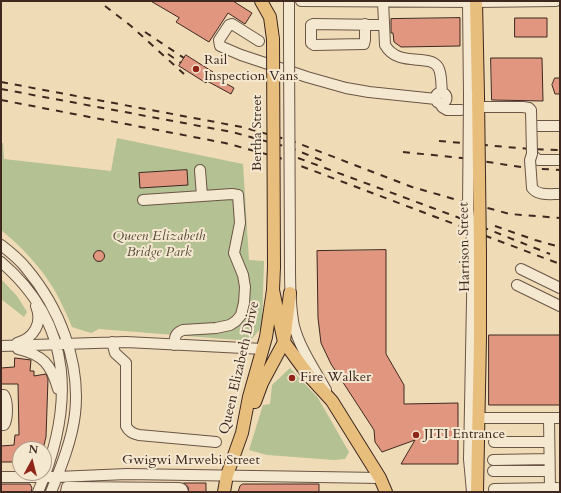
<!DOCTYPE html>
<html>
<head>
<meta charset="utf-8">
<style>
  body { margin:0 }
  #map { position:relative; width:561px; height:493px; overflow:hidden; background:#f0dbb7; font-family:Cardo,serif }
  canvas { display:block }
  .frame { position:absolute; inset:0; border:2px solid #3e2820; pointer-events:none }
  .north { position:absolute; left:12px; top:441px; width:40px; height:40px; box-sizing:border-box; background:#f5e8d0; border:1px solid #ac9b8a; border-radius:50%; rotate:7deg; font-size:11px; font-weight:700; line-height:16px; text-align:center; color:#3e2820 }
  .north::after { content:''; display:block; margin:auto; width:14px; height:18px; background:#8f2418; clip-path:polygon(50% 0,100% 100%,50% 72%,0 100%) }
</style>
</head>
<body>
<div id="map">
<canvas width="561" height="493"></canvas>
<div class="frame"></div>
<div class="north">N</div>
</div>
<script>
const ctx = document.querySelector('canvas').getContext('2d');
ctx.lineJoin = 'round';
function fillPath(path, color) { ctx.fillStyle = color; ctx.fill(path, 'evenodd'); }
function strokePath(path, color, width, dash) { ctx.strokeStyle = color; ctx.lineWidth = width; ctx.lineCap = dash ? 'butt' : 'round'; ctx.setLineDash(dash || []); ctx.stroke(path); }
function drawText(font, color, halo, rows, align = 'center') {
  ctx.font = font + ' Cardo,serif'; ctx.lineWidth = 4; ctx.setLineDash([]); ctx.textBaseline = 'middle'; ctx.strokeStyle = halo; ctx.fillStyle = color; for (const [text, x, y, turn = 0] of rows) {
    ctx.save(); ctx.translate(x, y); ctx.rotate((+turn || 0) * Math.PI / 180); ctx.textAlign = isNaN(turn) ? turn : align; if (halo) ctx.strokeText(text, 0, 0); ctx.fillText(text, 0, 0); ctx.restore();
  }
}
const green = new Path2D(`
  M117,138L243,164L249,260L264,261L262,327L250,341L99,329L91,333L72,327C67,315 61,302 55,291C41,267 22,247 1,230V143H3L4,159L111,171Z
  M1,279L17,296L27,312L24,317L1,299Z
  M290,368L318,398L349,452L345,459L334,460L267,455L249,450L263,405L270,404L272,385Z`);
const building = new Path2D(`
  M151,1H233L252,13L245,24L228,13L209,42L176,22L179,18Z
  M460,18V46L401,47L394,42L393,33H391V19Z
  M515,18H547V37H515Z
  M186,55L213,72L211,75L234,88L231,94L207,81L206,83L179,66Z
  M491,58H542L543,101L492,100Z
  M555,78H560V94H555L552,85Z
  M187,170L188,185L140,188L139,173Z
  M386,250V354L404,385V404L458,403V464H401L415,440L382,452L375,442L374,430L331,364L321,343L318,318L317,251Z
  M93.5 256a5.5 5.5 0 1 1 11 0a5.5 5.5 0 1 1-11 0Z
  M489,335H560V405H489Z
  M15,358L31,360L30,371H34V376L46,374L48,379L46,437L43,449H20V462H1V446L14,445L15,435H19L18,384H1V368L14,367Z
  M184,483H206V492H189L188,487Z
  M1,484H30L32,488L31,492H1Z
  M243,484H319V492H238L240,486Z`);
const minor = new Path2D(`
  M289,1V42
  M301,1L476,2L556,1
  M383,1L385,45C398,68 429,53 438,67C442,73 441,85 442,92
  M468,1L469,97
  M365,24V40L364,44L314,45L311,43V25L313,24L384,25
  M259,41L232,24L229,25L219,40L220,46L241,55L307,77L346,88L369,92L436,99
  M435.5 98a5.5 5.5 0 1 1 11 0a5.5 5.5 0 1 1-11 0Z
  M442,103V107L447,110H461
  M532,126H560
  M532,154L538,160H560
  M200,170L202,196
  M143,200L232,194L238,195L240,223L234,253L243,275L245,287L244,303L241,315L236,321L230,325L216,328L183,330C175,333 175,337 174,345
  M1,245C10,252 19,259 26,268C59,307 81,362 75,414C72,440 61,467 51,492
  M1,262C75,325 74,408 38,492
  M290,267C290,286 290,307 294,326C300,349 315,370 326,390
  M521,269L560,288
  M517,285L560,306
  M112,342L115,353L126,363V426C129,432 133,434 139,435L216,442
  M17,343C34,338 43,323 36,306
  M1,346L126,342L263,349
  M18,349C43,355 51,364 58,389
  M1,395H4C8,401 8,419 4,425H1
  M479,418H560
  M549,418L550,489
  M494,442H549
  M493,460L549,459
  M493,471H549
  M1,477H57L127,474L380,478
  M494,489L557,488
  M66,492L67,487H69L179,488L182,489L183,492
  M472,492L469,459L473,248`);
const major = new Path2D(`
  M261,1L270,17L273,39
  M476,1L478,96
  M273,290L284,342L309,376L332,401L380,478L386,492
  M255,402L262,383L284,342L290,293
  M224,492L227,475L242,433L249,397L266,337L273,290L274,267
  M477,492L480,338V252`);
const rail = new Path2D(`
  M105,6L131,26L184,74
  M145,32L184,58
  M168,54L181,63
  M1,82L242,127L292,141L412,187L461,201L510,214L560,218
  M1,89L232,132L291,148L323,161
  M1,100L225,143L277,157L560,264
  M439,141L530,149L560,150
  M403,152L462,158L527,168L560,170
  M298,158L457,217L550,254
  M495,226L535,240L560,247`);
const minorBridge = new Path2D(`
  M289,42L290,267
  M469,97L468,209L473,248
  M478,107H523L529,108L531,110L532,154L530,160L532,188C538,196 550,194 560,194`);
const majorBridge = new Path2D(`
  M273,39L274,267
  M478,96L480,252`);
const markers = [
  [196,69,4,"#8f2418"],
  [292,378,4,"#8f2418"],
  [416,435,4,"#8f2418"]
];
const poiNames = [
  ["Rail",204,61],
  ["Inspection Vans",204,77],
  ["Fire Walker",300,378],
  ["JITI Entrance",424,435]
];
const streetNames = [
  ["Bertha Street",258,133,-90],
  ["Harrison Street",465,247,-91],
  ["Queen Elizabeth Drive",240,368,-77],
  ["Gwigwi Mrwebi Street",191,461]
];
const parkNames = [
  ["Queen Elizabeth",159,237],
  ["Bridge Park",159,253]
];
fillPath(green, '#b4c193');
fillPath(building, '#e19680');
strokePath(building, '#3e2820', 1);
strokePath(minor, '#6a5546', 12);
strokePath(major, '#3e2820', 14);
strokePath(minor, '#f5e8d0', 10);
strokePath(major, '#e8be7c', 12);
strokePath(rail, '#3e2820', 2, [7, 7]);
strokePath(minorBridge, '#6a5546', 12, []);
strokePath(majorBridge, '#3e2820', 14, []);
strokePath(minorBridge, '#f5e8d0', 10);
strokePath(majorBridge, '#e8be7c', 12);
for (const [x, y, r, color] of markers) { const dot = new Path2D(); dot.arc(x, y, r, 0, 2 * Math.PI); ctx.fillStyle = color; ctx.fill(dot); strokePath(dot, '#f5e8d0', 1.5); }
drawText('14px', '#3e2820', '#f5e8d0', poiNames, 'left');
drawText('14px', '#3e2820', '#f5e8d0', streetNames);
drawText('italic 14px', '#5c4e3d', '#f5e8d0', parkNames);
</script>
</body>
</html>
